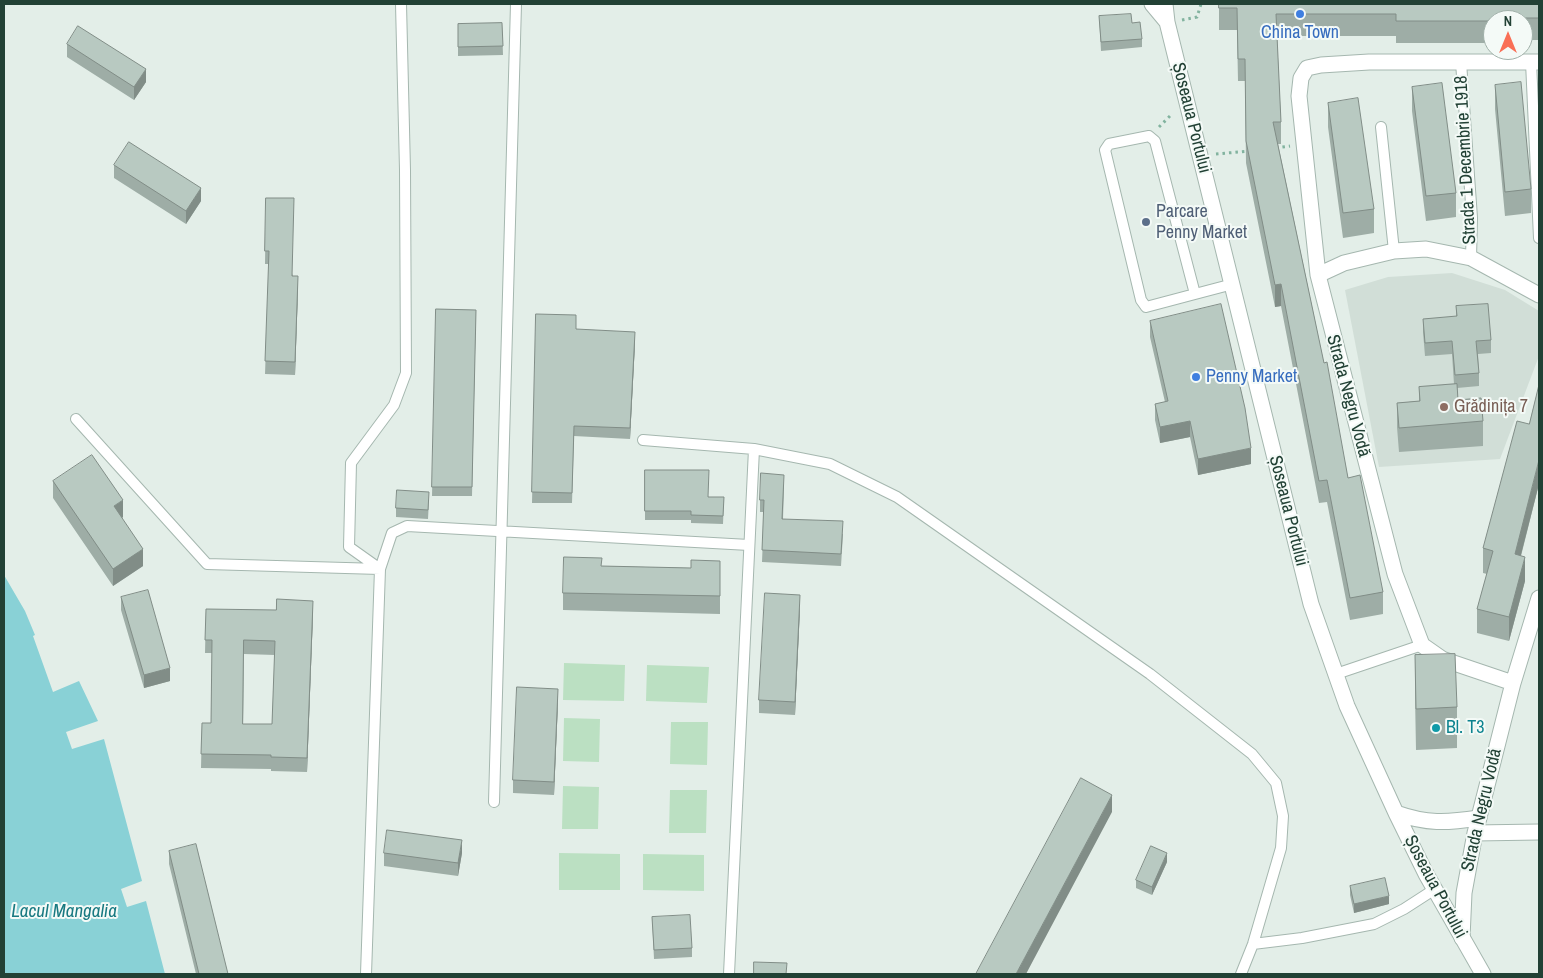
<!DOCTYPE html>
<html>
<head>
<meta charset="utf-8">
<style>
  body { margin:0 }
  #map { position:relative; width:1543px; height:978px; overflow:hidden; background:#e3eee8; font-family:"Archivo Narrow",sans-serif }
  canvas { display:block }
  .frame { position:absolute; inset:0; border:5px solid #224135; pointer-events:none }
  .north { position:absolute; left:1483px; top:10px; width:50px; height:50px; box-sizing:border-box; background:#f4faf7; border:1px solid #a0b0a9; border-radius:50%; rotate:0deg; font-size:14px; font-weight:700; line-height:20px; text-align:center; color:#224135 }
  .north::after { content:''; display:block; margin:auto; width:18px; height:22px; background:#f96f56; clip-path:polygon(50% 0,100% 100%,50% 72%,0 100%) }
</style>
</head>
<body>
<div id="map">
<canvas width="1543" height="978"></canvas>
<div class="frame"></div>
<div class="north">N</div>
</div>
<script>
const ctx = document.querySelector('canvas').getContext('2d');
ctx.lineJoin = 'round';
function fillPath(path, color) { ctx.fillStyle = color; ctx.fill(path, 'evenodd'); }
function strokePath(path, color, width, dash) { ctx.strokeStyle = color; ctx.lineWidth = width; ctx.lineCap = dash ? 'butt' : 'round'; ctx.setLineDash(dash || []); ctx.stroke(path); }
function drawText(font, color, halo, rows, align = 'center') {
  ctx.font = font + ' "Archivo Narrow",sans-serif'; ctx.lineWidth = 4; ctx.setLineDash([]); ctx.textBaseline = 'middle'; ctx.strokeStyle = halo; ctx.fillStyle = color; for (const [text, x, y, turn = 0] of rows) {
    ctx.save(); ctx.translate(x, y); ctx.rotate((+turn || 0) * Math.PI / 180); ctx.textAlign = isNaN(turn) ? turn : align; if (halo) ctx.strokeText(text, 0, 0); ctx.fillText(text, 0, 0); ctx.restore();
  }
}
const built = new Path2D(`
  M1452,273L1505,290L1539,311V356L1500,459L1379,467L1345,290L1388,277Z`);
const green = new Path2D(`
  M564,663L625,665L624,701L563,700Z
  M647,665L709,667L707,703L646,701Z
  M564,718L600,719L599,762L563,761Z
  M671,722H708L707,765L670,764Z
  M563,786L599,787L598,829H562Z
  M670,790H707L706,833H669Z
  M559,853L620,854V890H559Z
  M643,854L704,855V891L643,890Z`);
const water = new Path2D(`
  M4,575L25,611L35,635L33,636L53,692L79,681L98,721L66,732L72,749L104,739L142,881L121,889L127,907L146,901L165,974H4Z`);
const path = new Path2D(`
  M1182,20L1197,17L1201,4
  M1159,127L1172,114
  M1276,148L1290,146
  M1216,154L1250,151`);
const service = new Path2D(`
  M1461,62L1472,218L1471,258
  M1531,62L1539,238
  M1381,127L1394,251
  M1195,294L1146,307L1141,300L1105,150L1109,144L1149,136L1155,141L1195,294L1233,284
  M76,419L207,564L380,569L392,533L407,526L749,545
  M643,440L754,449L830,464L897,497L1150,674L1252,754L1276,783L1283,816L1281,848L1253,944L1241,974
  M1336,674L1422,645
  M494,802L516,4
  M1253,944L1302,938L1374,924L1404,909L1435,889
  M366,974L380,569L349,547L351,463L394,405L406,373L405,170L401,4
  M729,974L754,449`);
const minor = new Path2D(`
  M1318,275L1299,96L1301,78L1307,68L1321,65L1369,62H1539
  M1513,683L1442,659L1422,645L1395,574L1318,275L1344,263L1394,251L1426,249L1471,258L1539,295
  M1475,833L1539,832
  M1462,938L1464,893L1475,833L1513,683L1539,598`);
const tertiary = new Path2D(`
  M1152,4L1167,22
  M1165,4L1167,22L1311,604L1347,706L1396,813L1426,874L1483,974
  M1396,813C1427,824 1446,823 1479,818`);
const wall = new Path2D(`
  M1219,4H1539V40H1525V43H1523V20H1493V43H1396V36H1277L1281,122V144H1278L1348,478L1383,592V614L1350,620L1327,502L1319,503L1281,306L1275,307L1246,163L1245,81H1238L1237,30H1219Z
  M1099,16L1142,39V47L1101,51Z
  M502,23L503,55L458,56V24Z
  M67,44L146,82L134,100L67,57Z
  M1495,85L1531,189V213L1505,216L1495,109Z
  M1412,87L1456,193V217L1426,221L1412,111Z
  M1328,103L1374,209V233L1343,238L1328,127Z
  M114,165L201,201L186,224L114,178Z
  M266,198L293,276L298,289L295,375L265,374L269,264H265Z
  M1456,306L1491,340V353L1478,354L1479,373V386L1457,388L1458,400L1483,421V446L1399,452L1397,427V403L1419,401V387L1454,384L1452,354L1425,356L1423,332V319L1456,317Z
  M436,309L476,310L472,496H432Z
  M536,314L576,329L635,343L630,439L574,436L572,503H532Z
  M1150,321L1251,464L1198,475L1190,437L1160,443L1155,420V404L1165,402L1150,337Z
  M645,470L709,497H724L723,524L691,523V520H645Z
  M53,481L123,517L122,518L143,566L113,586L53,498Z
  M1539,484L1521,556L1525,581L1509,641L1477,633V609L1487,574L1483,573V548Z
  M784,487L783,519L843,534L841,566L762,562L764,512H760V500Z
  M429,500L428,519L396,517V508Z
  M720,561V614L563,610V593L602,566L691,568Z
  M121,597L170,681L144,688L121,610Z
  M800,608L795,715L759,713V700Z
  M206,609L313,614L307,772L271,771V769L201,768L202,723H211L212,653H205ZM244,654L275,655L272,724H243Z
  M1415,655L1457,707V748L1416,750L1415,696Z
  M558,702L554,795L513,793V780Z
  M169,851L228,974H196L169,864Z
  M384,853H462L458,876L384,866Z
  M1167,862L1152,895L1136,888V880Z
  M1350,886L1389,904L1354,913L1350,895Z
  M652,917L692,948V957L654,959Z`);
const shadedWall = new Path2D(`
  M146,69V82L134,100V87Z
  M201,188V201L186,224V211Z
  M298,276V289L295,375V362Z
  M1281,284V306L1275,307V285Z
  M635,332V343L630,439V428Z
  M1190,421V437L1160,443V427Z
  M1251,448V464L1198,475V459Z
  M1539,460V484L1515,578V554Z
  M123,500V517L114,523V506Z
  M143,549V566L113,586V569Z
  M1525,557V581L1509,641V617Z
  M800,595V608L795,715V702Z
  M313,601V614L307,772V758Z
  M170,668V681L144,688V675Z
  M558,689V702L554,795V782Z
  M1112,795V812L1026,974H1016Z
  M462,840V853L458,876V863Z
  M1167,853V862L1152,895V887Z
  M1389,896V904L1354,913V904Z`);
const building = new Path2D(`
  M1219,4H1539V18H1525V21H1523V20H1493V21H1396V14H1276L1281,122H1273L1324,363L1327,362L1348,478L1360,475L1383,592L1350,598L1327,480L1319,481L1281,284L1275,285L1246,141L1245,59H1238L1237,8H1219Z
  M1131,14L1132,23L1140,22L1142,39L1101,42L1099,16Z
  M502,23L503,46L458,47V24Z
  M78,26L146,69L134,87L67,44Z
  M1521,82L1531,189L1505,192L1495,85Z
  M1442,83L1456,193L1426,196L1412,87Z
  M1358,98L1374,209L1343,213L1328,103Z
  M129,142L201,188L186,211L114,165Z
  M266,198H294L292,276H298L295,362L265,361L269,251H265Z
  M1221,304L1245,408L1251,448L1198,459L1190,421L1160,427L1155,404L1168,401L1150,321Z
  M1488,304L1491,340L1476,341L1479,373L1455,375L1452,341L1425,343L1423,319L1457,316L1456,306Z
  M436,309L476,310L472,487H432Z
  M536,314L576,315V329L635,332L630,428L574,426L572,493L532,492Z
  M1457,384L1458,400L1481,398L1483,421L1399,428L1397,403L1420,401L1419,387Z
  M1539,385V460L1515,554L1525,557L1509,617L1477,609L1493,551L1483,548L1517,421L1529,424Z
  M92,455L123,500L114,506L143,549L113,569L53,481Z
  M645,470H709L708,497H724L723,516L691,515V511H645Z
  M761,473L784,475L782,519L843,521L841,554L762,550L764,500H760Z
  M397,490L429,492L428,510L396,508Z
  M564,557L602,558L601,566L691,568V560L720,561V596L563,593Z
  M148,590L170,668L144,675L121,597Z
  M765,593L800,595L795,702L759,700Z
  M277,599L313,601L307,758L271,757V755L201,754L202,723H211L212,640H205L206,609L276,610ZM244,640L275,641L272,724H243Z
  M1455,654L1457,707L1416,709L1415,655Z
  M517,687L558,689L554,782L513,780Z
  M1081,778L1112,795L1016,974H976Z
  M387,830L462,840L458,863L384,853Z
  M196,844L228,974H199L169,851Z
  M1151,846L1167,853L1152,887L1136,880Z
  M1385,878L1389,896L1354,904L1350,886Z
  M690,915L692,948L654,950L652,917Z
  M754,962L787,963L786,974H754Z`);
const markers = [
  [1300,14,5,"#3f7fe0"],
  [1146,222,5,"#5c6f8a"],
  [1196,377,5,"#3f7fe0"],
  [1444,407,5,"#8d6e63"],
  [1436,728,5,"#0f9aa8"]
];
const shopNames = [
  ["China Town",1300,33],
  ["Penny Market",1206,377,"left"]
];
const streetNames = [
  ["Șoseaua Portului",1191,118,76],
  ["Strada 1 Decembrie 1918",1466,160,-93],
  ["Strada Negru Vodă",1348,396,75],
  ["Șoseaua Portului",1288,511,76],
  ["Strada Negru Vodă",1482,810,-77],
  ["Șoseaua Portului",1435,887,62]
];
const serviceNames = [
  ["Parcare",1156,212],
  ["Penny Market",1156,233]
];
const educationNames = [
  ["Grădinița 7",1454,407]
];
const cultureNames = [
  ["Bl. T3",1446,728]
];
const waterNames = [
  ["Lacul Mangalia",64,912]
];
fillPath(built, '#d1ded7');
fillPath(green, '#bbe0c2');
fillPath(water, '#89d1d6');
strokePath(service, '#a5b7af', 12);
strokePath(minor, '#a5b7af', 17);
strokePath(tertiary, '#a5b7af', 17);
strokePath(path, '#82b39f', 3, [2.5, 4]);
strokePath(service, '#fff', 10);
strokePath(minor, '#fff', 15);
strokePath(tertiary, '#fff', 15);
fillPath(wall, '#9eada6');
fillPath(shadedWall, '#818d87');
fillPath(building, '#b8c9c1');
strokePath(building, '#818d87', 1);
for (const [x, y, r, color] of markers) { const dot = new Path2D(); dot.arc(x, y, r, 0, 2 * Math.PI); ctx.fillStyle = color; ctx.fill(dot); strokePath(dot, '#f4faf7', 2); }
drawText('18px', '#366cbe', '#f4faf7', shopNames);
drawText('18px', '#224135', '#f4faf7', streetNames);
drawText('18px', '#4e5e75', '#f4faf7', serviceNames, 'left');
drawText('18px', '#785e54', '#f4faf7', educationNames, 'left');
drawText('18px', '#0d838f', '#f4faf7', cultureNames, 'left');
drawText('italic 19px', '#187981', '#f4faf7', waterNames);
</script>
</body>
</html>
